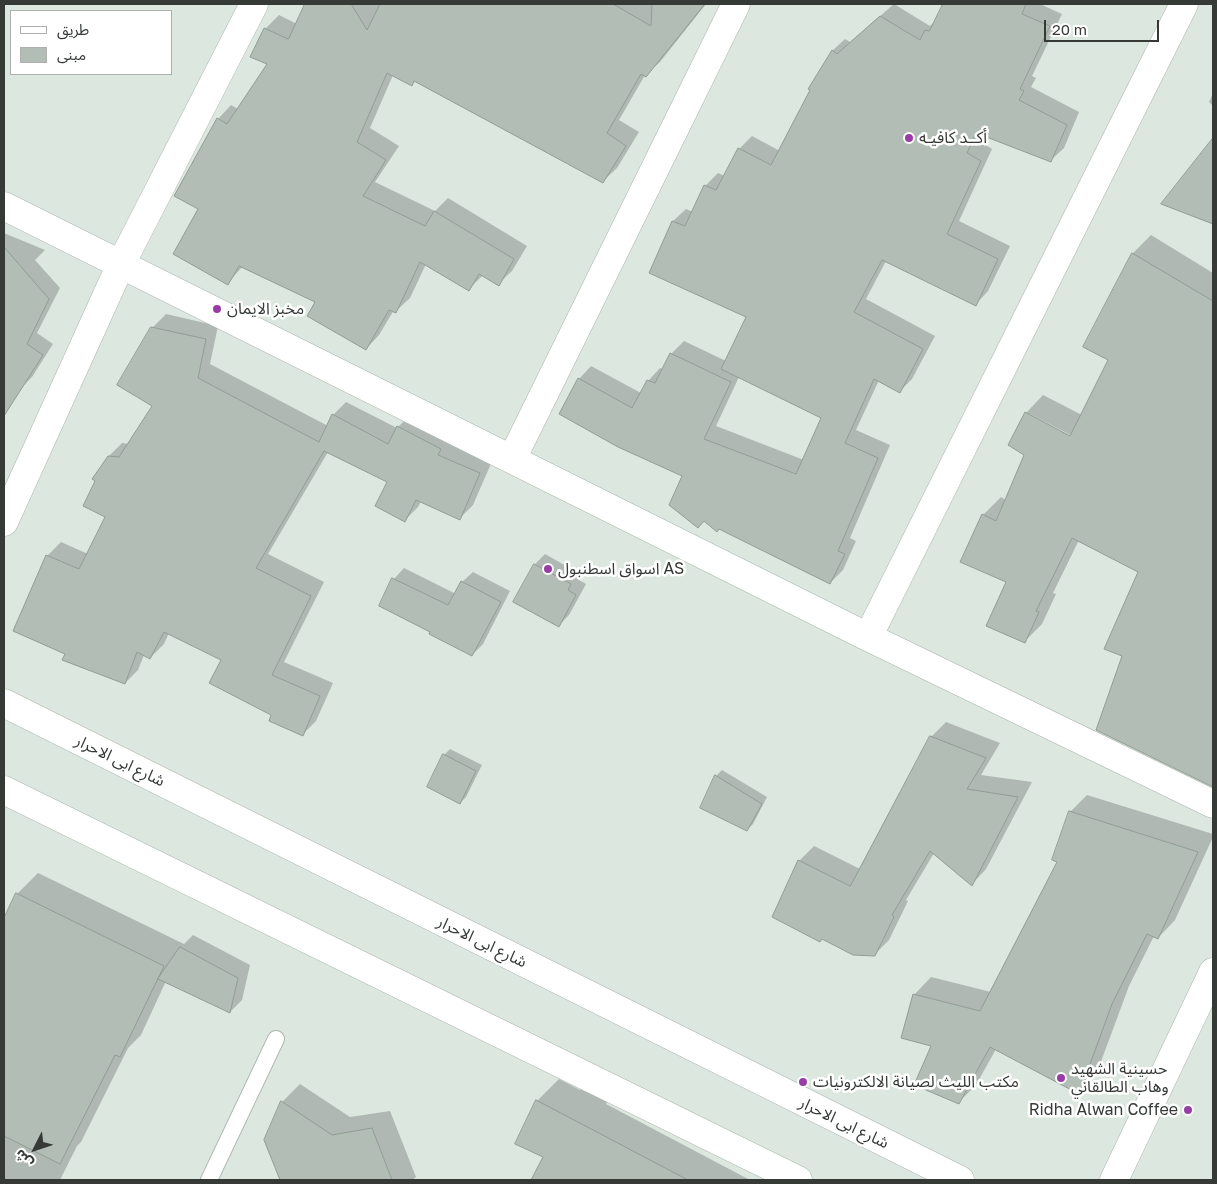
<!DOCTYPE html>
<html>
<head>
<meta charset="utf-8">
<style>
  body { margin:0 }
  #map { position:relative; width:1217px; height:1184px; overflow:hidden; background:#dbe7df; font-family:"Golos Text","Noto Sans Arabic",sans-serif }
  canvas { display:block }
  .frame { position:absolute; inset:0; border:5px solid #353a37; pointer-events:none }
  .legend { position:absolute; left:10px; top:10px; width:162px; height:65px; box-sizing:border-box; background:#fff; border:1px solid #aeb0af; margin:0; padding:6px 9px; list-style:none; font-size:15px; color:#353a37 }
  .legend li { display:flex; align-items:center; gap:10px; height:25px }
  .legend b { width:25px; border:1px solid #aeb0af }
  .north { position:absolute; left:10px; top:1124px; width:50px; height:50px; -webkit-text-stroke:4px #fff; paint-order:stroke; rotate:229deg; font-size:14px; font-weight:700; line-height:20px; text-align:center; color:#353a37 }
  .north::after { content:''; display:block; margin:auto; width:18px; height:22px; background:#353a37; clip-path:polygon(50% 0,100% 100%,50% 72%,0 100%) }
  .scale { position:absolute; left:1044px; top:20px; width:115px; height:22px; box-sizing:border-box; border:2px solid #353a37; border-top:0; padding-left:6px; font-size:15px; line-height:18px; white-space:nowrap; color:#353a37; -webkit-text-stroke:4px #fff; paint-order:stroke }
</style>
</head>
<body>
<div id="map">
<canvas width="1217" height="1184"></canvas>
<div class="frame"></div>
<ul class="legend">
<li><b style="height:6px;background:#fff"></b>طريق</li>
<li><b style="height:14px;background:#b2bdb5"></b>مبنى</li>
</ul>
<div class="north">ش</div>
<div class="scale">20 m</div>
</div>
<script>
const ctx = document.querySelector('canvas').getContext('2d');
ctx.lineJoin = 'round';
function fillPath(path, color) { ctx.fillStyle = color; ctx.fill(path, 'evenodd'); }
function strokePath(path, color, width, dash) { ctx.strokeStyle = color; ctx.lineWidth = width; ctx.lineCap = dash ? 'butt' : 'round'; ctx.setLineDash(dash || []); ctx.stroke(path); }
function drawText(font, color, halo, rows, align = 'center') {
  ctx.font = font + ' "Golos Text","Noto Sans Arabic",sans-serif'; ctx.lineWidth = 5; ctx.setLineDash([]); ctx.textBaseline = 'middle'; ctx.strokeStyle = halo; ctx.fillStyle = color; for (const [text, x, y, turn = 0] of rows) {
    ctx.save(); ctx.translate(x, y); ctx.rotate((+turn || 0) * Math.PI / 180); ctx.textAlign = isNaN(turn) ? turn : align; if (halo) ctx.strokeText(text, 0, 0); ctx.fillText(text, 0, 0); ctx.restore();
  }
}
const shadow = new Path2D(`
  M306,4H706L660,62L645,75L619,120L639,132L617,168L603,181L416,80L412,84L393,75L370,128L399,146L375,182L435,211L448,198L527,246L512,271L498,284L483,275L469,289L426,264L410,298L396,311L394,310L379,335L366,349L316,302L243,266L227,284L199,208L218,119L231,105L238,109L269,64L265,29L279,15L297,24Z
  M894,4L930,26L936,20L944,4H1040L1062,14L1032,76L1036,78L1031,87L1079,112L1064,148L1051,160L981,134L978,140L992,149L959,221L1010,246L988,291L976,304L886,261L866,299L935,336L912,379L900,391L879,380L856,430L890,445L850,538L856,541L843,570L830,583L684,475L579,379L591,366L641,393L648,381L660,368L664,369L671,354L684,341L726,361L748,316L673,221L686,209L693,212L705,186L718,173L725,176L739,149L752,136L780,151L832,51L845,39L850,42ZM739,377L822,417L804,460L716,426Z
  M1213,93V106L1209,102Z
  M1213,140V222L1163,203Z
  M4,233L45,250L35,260L60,288L37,333L53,344L32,377L21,388L16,385L4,410Z
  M1151,235L1213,273V786L1098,730L1123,656L1139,571L1079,540L1053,593L1056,594L1042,624L1024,642L1008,582L983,515L1001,497L1006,500L1025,455L1026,413L1043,395L1082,415L1109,359L1085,347L1133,253ZM1030,414L1076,438L1075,440L1030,417Z
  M166,314L218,326L210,364L328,426L333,415L346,402L397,428L411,414L493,459L473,505L460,518L421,501L418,507L405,520L389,481L328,452L268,554L324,582L284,662L333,683L316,721L303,734L273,714L223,659L169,633L164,644L150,658L144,655L138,670L125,683L66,653L47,556L61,542L88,554L107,517L109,456L122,443L129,444L154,405L152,328Z
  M545,554L580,574L577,579L586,584L569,615L559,625L535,564Z
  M404,568L456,594L462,582L473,572L510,591L483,644L472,655L381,605L394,579Z
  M946,722L1000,743L981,775L1032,782L986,869L972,884L934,853L906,900L908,901L889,940L874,955L774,916L800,860L814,846L860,869L931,737Z
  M450,749L482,765L466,797L460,803L444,755Z
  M722,770L767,797L753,824L747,830L716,776Z
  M1087,795L1213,834V837L1175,920L1158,938L1154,936L1129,986L1096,1075L1078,1092L996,1049L976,1085L959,1102L932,1045L914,995L931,977L991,992L1059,861L1070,812Z
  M38,873L184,944L193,935L250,965L242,1000L230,1012L166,981L141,1035L128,1048L81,1142L77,1146L60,1180H4V921L17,894Z
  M595,1075L614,1083L606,1104L750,1180H592L585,1158L580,1170L570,1180H541L535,1176L544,1156L537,1101L559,1079L580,1090Z
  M300,1084L350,1117L390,1111L416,1177L412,1180H282L265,1140L282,1102Z`);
const building = new Path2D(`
  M305,4H351L367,30L380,4H613L651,26L652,4H705L646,77L641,74L607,133L626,146L603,183L414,81L412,86L387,73L357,142L386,160L363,196L425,226L434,211L514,259L499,286L479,274L469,291L420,262L396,313L389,310L366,350L307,316L315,302L239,266L228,285L173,254L198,209L174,196L217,118L227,124L267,64L250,57L264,28L288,39Z
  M943,4H1026L1022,14L1050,26L1020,89L1024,91L1019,100L1067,125L1051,162L976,133L967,153L981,161L947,234L998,259L976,306L882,260L854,312L923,349L900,393L874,379L845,443L878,458L838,551L845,554L830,584L719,529L717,532L704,521L698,528L669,505L682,476L618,447L559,414L578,378L632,408L647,380L655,383L670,353L731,382L704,439L796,474L821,418L721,369L746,317L649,273L672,221L685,226L704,185L716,190L738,148L771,165L810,90L808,89L832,50L837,54L880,16L920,40L925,30L929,31Z
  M1213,138V224L1161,204Z
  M4,247L49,299L27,344L43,355L4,416Z
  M1132,253L1213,301V787L1096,730L1122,656L1104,649L1138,572L1072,538L1036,611L1039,612L1025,643L986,626L1006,582L960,562L982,514L996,521L1024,455L1008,445L1025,412L1070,436L1108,360L1083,347Z
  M151,327L206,339L198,378L319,442L332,414L388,444L397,426L441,449L438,455L480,473L460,520L416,500L405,522L375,506L387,482L324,451L256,568L311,596L272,675L320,696L303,736L269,721L271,715L209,683L221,660L164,632L150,659L137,652L125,684L62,660L65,654L13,631L46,555L79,569L105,517L83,506L95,481L92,479L108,456L119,457L152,406L117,385Z
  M534,564L571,584L568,590L576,595L559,627L513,602Z
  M392,578L448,605L461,581L501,602L472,656L429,634L430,632L379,606Z
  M930,736L986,758L967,789L1018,797L972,886L930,851L892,915L894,917L875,956L853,955L822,939L820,942L772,917L798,860L850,886Z
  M443,754L476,771L460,804L427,787Z
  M715,775L762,804L747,831L700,808Z
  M1069,811L1198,852L1158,939L1147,934L1112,1004L1079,1094L990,1047L959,1104L914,1085L931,1046L901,1038L913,994L980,1011L1057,862L1052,860Z
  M16,893L164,966L120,1057L115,1055L60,1164L4,1136V918Z
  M180,947L238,978L230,1013L158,979Z
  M536,1100L688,1180H531L543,1157L515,1144Z
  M281,1101L332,1135L372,1128L392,1180H280L264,1140Z`);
const service = new Path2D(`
  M209,1180L276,1039`);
const minor = new Path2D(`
  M4,206L868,637L1213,804
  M512,459L736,4
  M4,522L121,264L254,4
  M868,637L1184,4
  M4,703L960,1180
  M4,790L798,1180`);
const tertiary = new Path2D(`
  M1114,1180L1213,972`);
const markers = [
  [909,138,5,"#993da6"],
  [217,309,5,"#993da6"],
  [548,569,5,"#993da6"],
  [1061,1078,5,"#993da6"],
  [803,1082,5,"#993da6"],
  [1188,1110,5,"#993da6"]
];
const poiNames = [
  ["أكــد كافيـه",919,138],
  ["مخبز الايمان",227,309],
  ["اسواق اسطنبول AS",558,569],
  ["حسينية الشهيد",1071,1069],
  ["وهاب الطالقاني",1071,1087],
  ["مكتب الليث لصيانة الالكترونيات",813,1082],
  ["Ridha Alwan Coffee",1178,1110,"right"]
];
const streetNames = [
  ["شارع ابی الاحرار",120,761,26],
  ["شارع ابی الاحرار",482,942,26],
  ["شارع ابی الاحرار",844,1123,26]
];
fillPath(shadow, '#0003');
fillPath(building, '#b2bdb5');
strokePath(building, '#919c95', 1);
strokePath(service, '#aab5ae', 18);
strokePath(minor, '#aab5ae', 29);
strokePath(tertiary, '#aab5ae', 29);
strokePath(service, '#fff', 16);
strokePath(minor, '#fff', 28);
strokePath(tertiary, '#fff', 28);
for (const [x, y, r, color] of markers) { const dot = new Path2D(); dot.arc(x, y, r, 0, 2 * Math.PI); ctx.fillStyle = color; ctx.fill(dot); strokePath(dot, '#fff', 2); }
drawText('16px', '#353a37', '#fff', poiNames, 'left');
drawText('16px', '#353a37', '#fff', streetNames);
</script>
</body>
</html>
